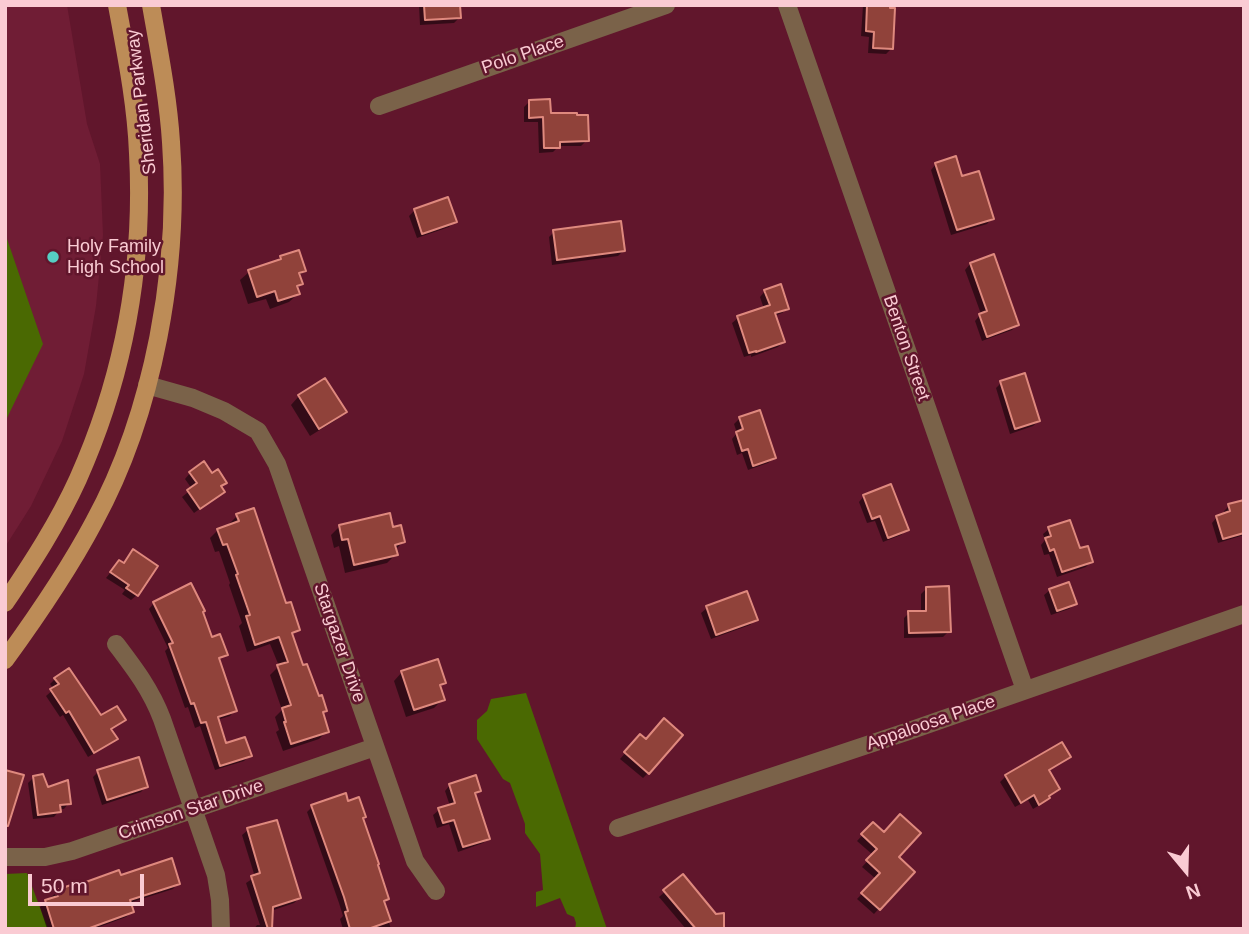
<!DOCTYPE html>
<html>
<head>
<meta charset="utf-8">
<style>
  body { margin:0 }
  #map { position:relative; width:1249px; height:934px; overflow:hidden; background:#61162c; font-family:Arial,sans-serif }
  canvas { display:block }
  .frame { position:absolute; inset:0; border:7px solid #facbd3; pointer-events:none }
  .north { position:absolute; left:1151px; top:836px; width:70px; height:70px; -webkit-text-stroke:5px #61162c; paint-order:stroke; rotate:161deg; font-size:19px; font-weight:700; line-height:28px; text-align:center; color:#facbd3 }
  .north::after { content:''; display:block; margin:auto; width:24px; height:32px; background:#facbd3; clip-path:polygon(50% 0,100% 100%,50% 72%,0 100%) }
  .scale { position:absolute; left:28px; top:874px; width:116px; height:32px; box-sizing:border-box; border:4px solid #facbd3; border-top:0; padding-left:9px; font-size:21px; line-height:24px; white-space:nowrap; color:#facbd3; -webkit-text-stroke:5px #61162c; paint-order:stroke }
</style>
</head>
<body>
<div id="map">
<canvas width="1249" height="934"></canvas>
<div class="frame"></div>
<div class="north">N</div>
<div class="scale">50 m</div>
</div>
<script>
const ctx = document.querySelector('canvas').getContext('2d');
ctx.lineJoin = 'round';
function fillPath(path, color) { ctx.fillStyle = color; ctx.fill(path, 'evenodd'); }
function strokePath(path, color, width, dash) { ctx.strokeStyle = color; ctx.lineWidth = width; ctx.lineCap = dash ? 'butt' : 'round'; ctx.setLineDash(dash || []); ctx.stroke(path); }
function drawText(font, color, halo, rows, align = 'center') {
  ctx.font = font + ' Arial,sans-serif'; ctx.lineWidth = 5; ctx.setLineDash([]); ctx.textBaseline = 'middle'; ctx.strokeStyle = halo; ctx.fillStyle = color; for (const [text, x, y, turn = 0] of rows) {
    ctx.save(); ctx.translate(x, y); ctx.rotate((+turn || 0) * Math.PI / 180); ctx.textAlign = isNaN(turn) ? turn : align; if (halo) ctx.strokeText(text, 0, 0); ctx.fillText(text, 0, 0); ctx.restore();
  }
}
const built = new Path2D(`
  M5,5H67L87,124L100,164L103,235L96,306L84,374L62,441L31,506L5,547Z`);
const green = new Path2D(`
  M5,233L43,344L5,422Z
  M526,693L607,929H575L576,923L574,917L567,914L560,898L536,907V892L543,890L540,854L525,833V824L510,783L503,779L477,739V720L487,711L491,699Z
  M27,873L48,929H5V874Z`);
const shadow = new Path2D(`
  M419,5H459L460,17L454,23L420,25Z
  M863,5H888L892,48L886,54L868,53L869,37L861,36Z
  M529,102L549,115L587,140L581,146H559L553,152L539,153L538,122H524V107Z
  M936,164L992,218L987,224L951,235L931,170Z
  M415,210L455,221L449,227L417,238L409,216Z
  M554,232L623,251L618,256L552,265L549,237Z
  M298,252L304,271L299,276L301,284L296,289L298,294L289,302L270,309L266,299L248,304L240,280L249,272L275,263L281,258Z
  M970,264L1017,325L1012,330L982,341L975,321L981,314L965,270Z
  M765,291L787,308L782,313L774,316L783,342L778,347L751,357V355L744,357L732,323L738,318L764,309L760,297Z
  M1001,383L1038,421L1033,426L1010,434L996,388Z
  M299,396L344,412L336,420L310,436L291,405Z
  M740,418L774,458L768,463L748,470L742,453L737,455L732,439L737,433L734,424Z
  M190,473L220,487L223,492L194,513L182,497L192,489L185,479Z
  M864,496L906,530L901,535L883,542L875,521L867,523L859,502Z
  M1244,501V535L1218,543L1212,523L1217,517L1225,515L1224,511L1229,506Z
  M237,516L298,630L291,636L302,667L325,710L321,714L327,731L319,739L283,751L276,732L279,730L275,717L282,710L270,675L279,666L270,644L247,652L239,626L242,623L229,585L230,583L219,551L215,552L210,538L218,530L230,526L229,524Z
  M340,526L392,529L403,542L395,550L396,554L387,563L345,573L339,546L334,548L331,535Z
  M1049,529L1079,551L1091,561L1086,567L1057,577L1049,554L1044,555L1041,545L1045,540L1043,534Z
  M119,562L137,595L131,600L122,594L125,590L106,578Z
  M926,589L949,631L943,637L904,638V618L909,613L921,612V594Z
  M1050,590L1075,604L1069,609L1051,615L1044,595Z
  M154,603L211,639L226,654L218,660L235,710L230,716L217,720L225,745L250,755L244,761L215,770L200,726L195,728L188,707L185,708L165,651L168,648L149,609Z
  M707,608L756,619L750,625L711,639L701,613Z
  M402,672L444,682L439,687L443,699L434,708L406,717L394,681Z
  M55,679L101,718L123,720L110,730L115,739L110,744L88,757L63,715L60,717L46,696L54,689L50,684Z
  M645,741L648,773L643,778L620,759L635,742Z
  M1061,744L1069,757L1064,762L1048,771L1058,789L1043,803L1033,809L1028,800L1015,807L1000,782L1006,776Z
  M98,772L146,786L141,792L102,805L93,777Z
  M34,777L69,803L64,809H59V811L54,817L33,819L28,783Z
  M450,785L479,791L474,796L488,838L483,843L458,852L449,824L437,828L433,815L439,810L450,806L445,791Z
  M347,803L361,820L387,899L383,903L391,929H343L340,919L343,916L339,903L307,812L312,807Z
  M873,824L896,858L913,872L874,914L857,899L876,879L862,867L873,855L857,841Z
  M248,830L299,898L294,903L271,911L270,929H254L257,925H260L246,883L255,877L242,835Z
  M683,876L723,929H686L659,897Z
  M120,877L178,883L173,889L129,903L132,912L126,917L94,929H47L40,907L46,902L52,899L51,897L57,892Z`);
const building = new Path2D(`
  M424,5H460L461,18L425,20Z
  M867,5H890V8H895L893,49L873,48L874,32L866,31Z
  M550,99L551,113H577V115H588L589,141L560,142V148H544L543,117L529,118V100Z
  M956,156L962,176L979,171L994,219L957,230L935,163Z
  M448,197L457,222L422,234L414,209Z
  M621,221L625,251L557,260L553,230Z
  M299,250L306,271L299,273L303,284L297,286L300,294L278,301L275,291L257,297L248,270L281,259L280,256Z
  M994,254L1019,325L987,337L979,314L987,311L970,263Z
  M781,284L789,309L775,313L785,342L756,352V351L749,353L737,316L770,305L764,290Z
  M1025,373L1040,421L1015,429L1000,381Z
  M325,378L347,412L319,429L298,395Z
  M760,410L776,458L753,466L748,449L742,451L736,432L743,429L739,417Z
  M204,461L212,473L218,469L227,483L221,486L225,492L200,509L187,490L197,483L189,472Z
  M891,484L909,530L888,538L880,516L872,519L863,495Z
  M1244,500V533L1223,539L1216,516L1230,511L1228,504Z
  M254,508L286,603L291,602L300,630L292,633L303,665L307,664L319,696L322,695L327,711L323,712L329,732L291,744L284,722H286L282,708L291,705L277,665L288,662L279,637L255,645L246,616L250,615L236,575L238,574L227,544L223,545L217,529L239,521L236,514Z
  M390,513L393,527L401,525L405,542L395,545L398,555L354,565L348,539L342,540L339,525Z
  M1070,520L1080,548L1088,546L1093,562L1062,572L1054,549L1050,551L1045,538L1051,536L1048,527Z
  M133,549L158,566L138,596L126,588L129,585L110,572L119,560L124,563Z
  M1069,582L1077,604L1057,611L1049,589Z
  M191,583L205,611L203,612L212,637L220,634L228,655L219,658L237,711L218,717L226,743L245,737L252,756L220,766L206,722L201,723L194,703L191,704L169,644L173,643L153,602Z
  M949,586L951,632L909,633L908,611H926V587Z
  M747,591L758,620L716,635L706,606Z
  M438,659L446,683L440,685L445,700L414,710L401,671Z
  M69,668L101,715L117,706L126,720L111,729L118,739L94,753L69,711L66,713L50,689L59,684L54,678Z
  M664,718L683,735L649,774L624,752L640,734L646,739Z
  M1062,742L1071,757L1049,770L1060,789L1049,796L1050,798L1039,805L1034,795L1021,803L1005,775Z
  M139,757L148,787L107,800L97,770Z
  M5,770L24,775L8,826H5Z
  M43,774L48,787L68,780L71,804L60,805L61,812L38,815L33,776Z
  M476,775L481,791L475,793L490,839L463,847L454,820L443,823L438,808L455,803L449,784Z
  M346,793L348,801L359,797L366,817L363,818L379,864L378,865L389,899L384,901L391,921L368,929H350L345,912L348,911L344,897L311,805Z
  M900,814L921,833L899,857L915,872L880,910L861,893L880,873L866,860L877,849L861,834L873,822L884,832Z
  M277,820L301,898L273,907L272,929H268L251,876L260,873L247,828Z
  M172,858L180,884L130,900L134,912L87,929H54L45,900L58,896L56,890L71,885L72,887L119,870L121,875Z
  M683,874L716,914L724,913V929H696L663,890Z`);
const minor = new Path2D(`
  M787,5L1025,690
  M379,106L666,5
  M147,385L193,398L224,411L258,431L277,464L415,861L436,891
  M116,644C135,669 151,690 162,719L216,875L220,900L221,929
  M618,828L909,731L1244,614
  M5,857H45L72,851L375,747`);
const major = new Path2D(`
  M5,603C32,563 58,523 78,479C124,376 144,265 138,153C136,103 126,54 117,5
  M5,660C37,616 68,571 94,522C154,412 180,266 171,142C168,96 159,51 151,5`);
const markers = [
  [53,257,7,"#56cec3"]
];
const streetNames = [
  ["Polo Place",523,55,-19],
  ["Sheridan Parkway",142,102,-97],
  ["Benton Street",906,348,71],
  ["Stargazer Drive",339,643,71],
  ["Appaloosa Place",931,723,-19],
  ["Crimson Star Drive",191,810,-19]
];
const poiNames = [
  ["Holy Family",67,247],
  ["High School",67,268]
];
fillPath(built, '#701d35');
fillPath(green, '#4a6902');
fillPath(shadow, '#0007');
fillPath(building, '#90423a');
strokePath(building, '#df897e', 2);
strokePath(minor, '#7a6249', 18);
strokePath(major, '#bd8c57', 18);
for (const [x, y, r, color] of markers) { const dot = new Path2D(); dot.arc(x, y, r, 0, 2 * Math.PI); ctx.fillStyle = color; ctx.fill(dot); strokePath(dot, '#61162c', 2.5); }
drawText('18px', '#facbd3', '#61162c', streetNames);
drawText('18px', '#facbd3', '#61162c', poiNames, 'left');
</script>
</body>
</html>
